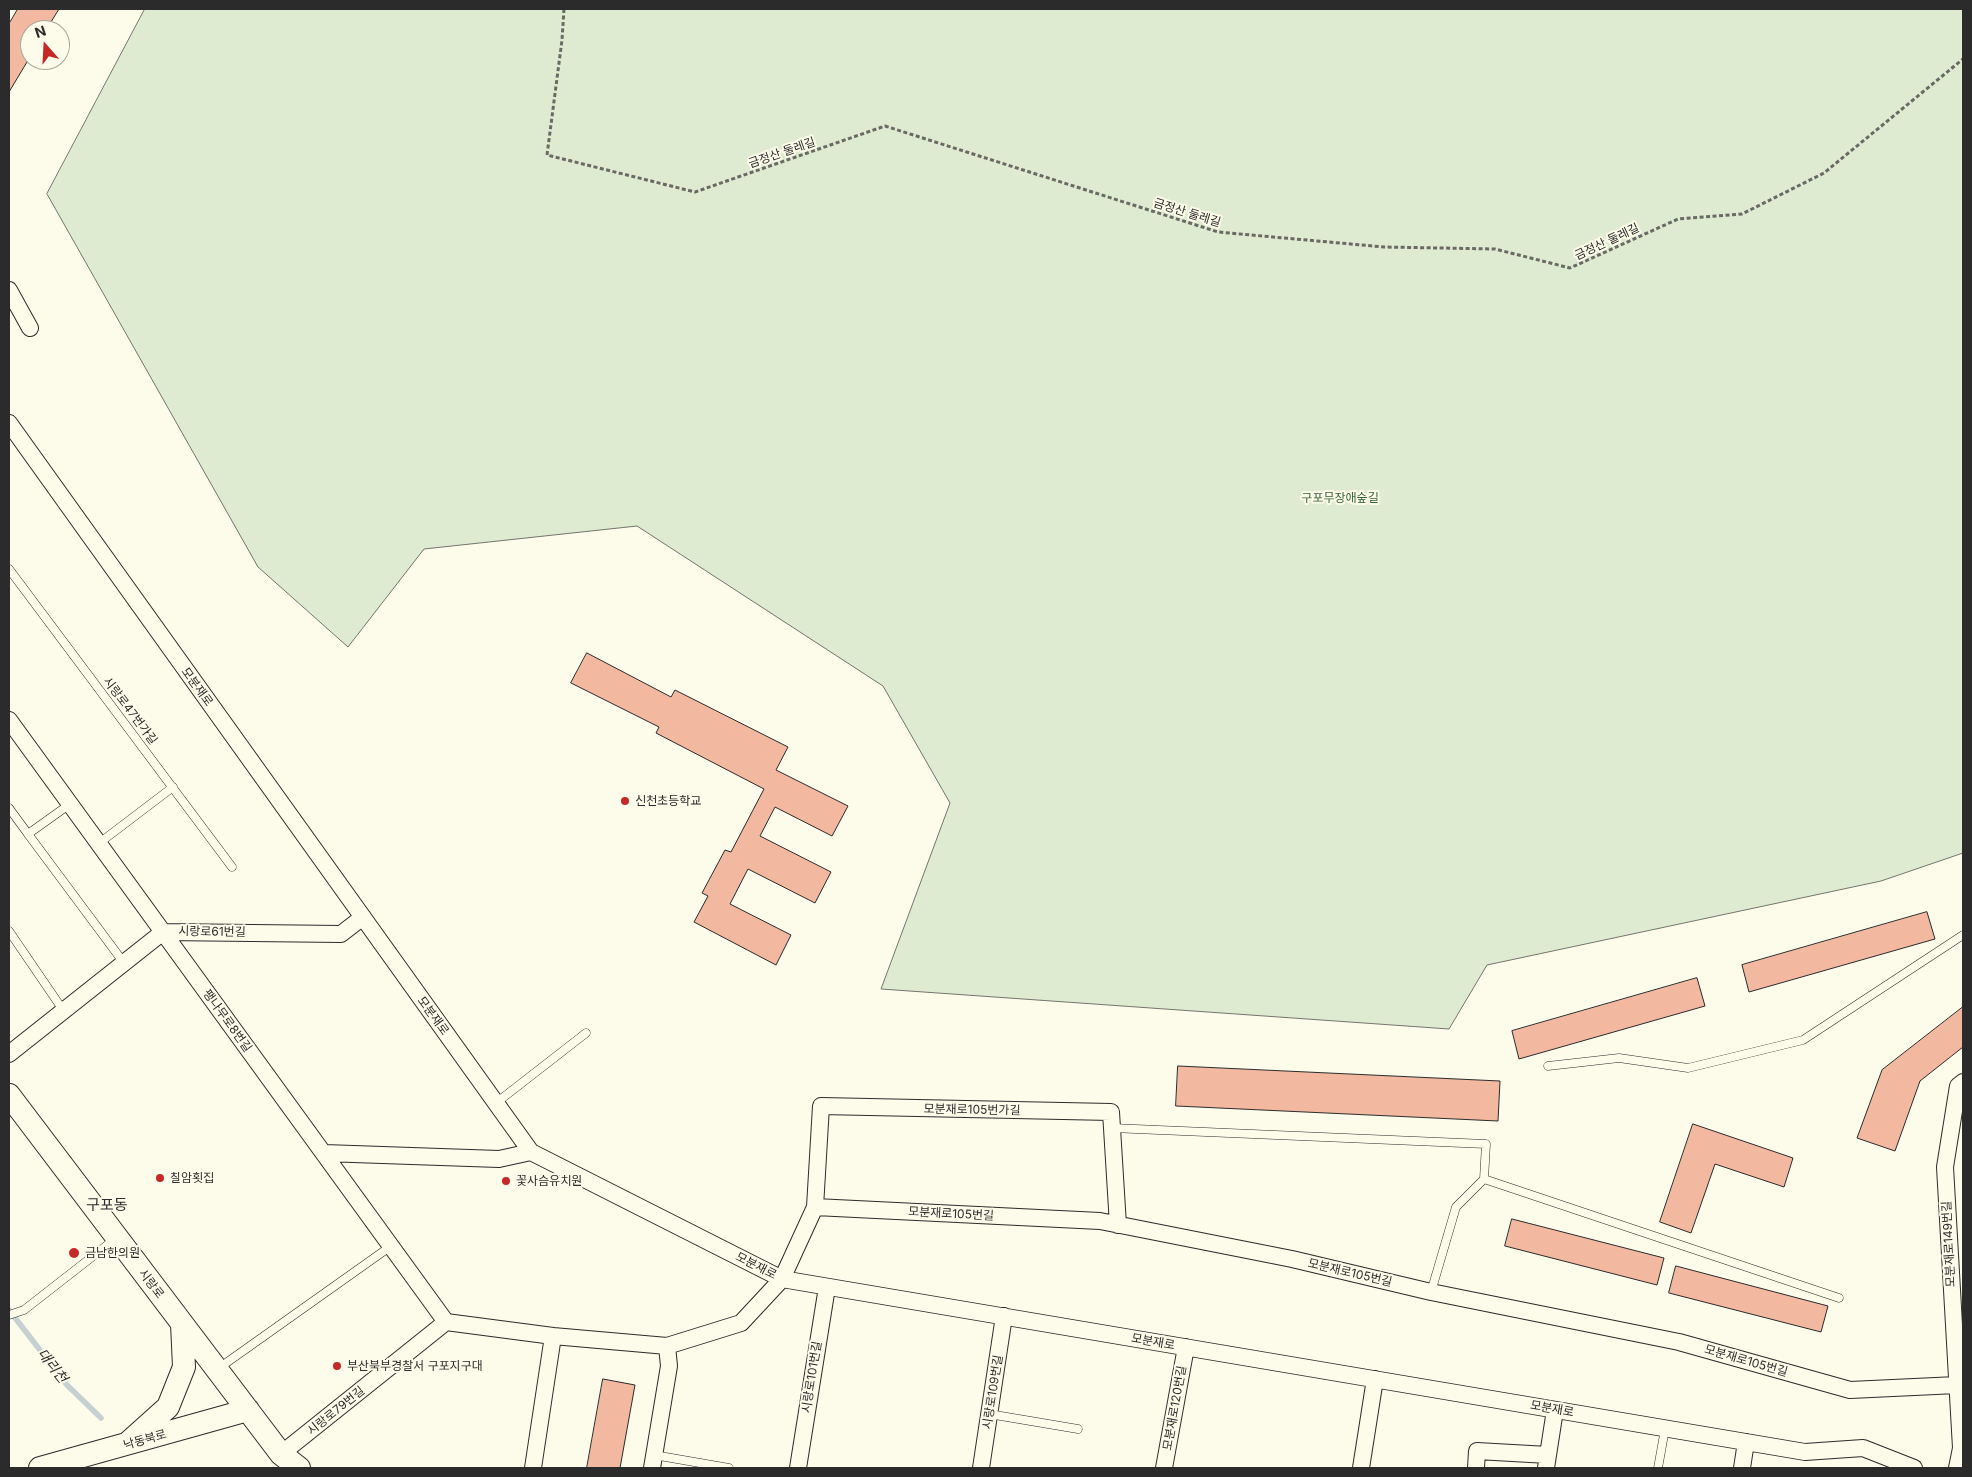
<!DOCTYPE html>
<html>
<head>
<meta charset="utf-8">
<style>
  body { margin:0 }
  #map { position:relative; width:1972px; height:1477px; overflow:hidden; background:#fdfbea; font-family:Inter,sans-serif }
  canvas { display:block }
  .frame { position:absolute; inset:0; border:10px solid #2b2b2b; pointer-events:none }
  .north { position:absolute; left:20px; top:20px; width:50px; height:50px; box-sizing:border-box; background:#fdfbea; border:1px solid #a9a89e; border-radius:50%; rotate:341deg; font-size:14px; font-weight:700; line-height:20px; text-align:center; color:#2b2b2b }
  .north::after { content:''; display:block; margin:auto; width:18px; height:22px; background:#c62828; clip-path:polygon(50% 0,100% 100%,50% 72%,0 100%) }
</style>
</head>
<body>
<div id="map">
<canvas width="1972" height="1477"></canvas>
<div class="frame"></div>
<div class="north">N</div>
</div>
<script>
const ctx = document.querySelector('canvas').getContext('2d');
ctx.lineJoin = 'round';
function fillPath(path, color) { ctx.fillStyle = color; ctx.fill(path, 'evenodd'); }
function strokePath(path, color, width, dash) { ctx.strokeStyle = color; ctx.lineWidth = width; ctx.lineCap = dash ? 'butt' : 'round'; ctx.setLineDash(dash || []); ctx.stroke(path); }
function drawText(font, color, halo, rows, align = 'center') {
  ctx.font = font + ' Inter,"Noto Sans KR",sans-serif'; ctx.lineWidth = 4; ctx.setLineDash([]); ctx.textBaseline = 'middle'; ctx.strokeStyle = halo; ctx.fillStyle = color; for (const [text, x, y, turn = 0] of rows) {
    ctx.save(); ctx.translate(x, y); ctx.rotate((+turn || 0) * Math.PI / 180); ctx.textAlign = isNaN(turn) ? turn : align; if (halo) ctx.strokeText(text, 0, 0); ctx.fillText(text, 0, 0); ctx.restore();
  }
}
const green = new Path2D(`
  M145,9H1963V853L1881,881L1487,965L1449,1029L881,989L950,803L883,686L637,526L424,549L348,647L258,567L47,194Z`);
const stream = new Path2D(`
  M9,1310L67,1385L101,1418`);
const building = new Path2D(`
  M18,9H59L46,30H30V57L9,92V24Z
  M587,653L671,697L675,690L788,747L776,770L848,806L832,836L775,807L760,836L831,872L815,903L748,869L730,904L791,935L776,965L694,922L708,896L702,893L725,850L731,852L764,789L656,733L659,727L571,683Z
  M1927,912L1935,939L1749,992L1742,965Z
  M1697,978L1705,1006L1519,1059L1512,1031Z
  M1963,1007V1047L1920,1081L1895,1151L1857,1138L1882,1070Z
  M1178,1066L1500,1081L1498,1121L1176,1106Z
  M1693,1124L1793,1158L1784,1187L1715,1164L1691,1233L1660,1222Z
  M1512,1219L1664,1258L1657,1285L1505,1246Z
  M1676,1266L1828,1306L1821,1332L1669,1293Z
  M603,1379L635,1385L620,1468H587Z`);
const path = new Path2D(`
  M564,9L562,40L547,155L695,192L885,126L1218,232L1384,247L1495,249L1570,268L1678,219L1742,214L1824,173L1963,59`);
const lane = new Path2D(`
  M9,569L232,867
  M9,808L28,834L70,804
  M28,834L124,963
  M98,844L173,787
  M9,931L63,1010
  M1548,1066L1619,1058L1688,1068L1803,1040L1963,935
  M496,1103L586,1033
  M1112,1128L1486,1144L1484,1179L1456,1207L1431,1292
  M1484,1179L1839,1298
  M9,1315L24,1310L115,1239
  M219,1368L391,1246
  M989,1414L1078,1429
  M654,1455L729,1468
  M1658,1468L1665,1429`);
const street = new Path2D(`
  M9,290L30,328
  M9,423L531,1152L782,1279L1805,1452L1863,1448L1914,1468
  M9,720L446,1322
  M9,1054L163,932L341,934L363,917
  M324,1153L499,1159L531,1152
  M815,1207L821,1106L1111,1112L1118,1225
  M281,1454L446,1322L553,1336L667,1346L741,1323L782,1279L815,1207L1100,1221L1292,1259L1431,1292L1679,1342L1850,1390L1957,1385
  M533,1468L553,1336
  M652,1468L669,1366L667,1346
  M798,1468L827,1287
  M981,1468L1004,1316
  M1164,1468L1186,1347
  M1361,1468L1375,1379
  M1476,1468L1477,1451L1548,1455
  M1546,1468L1555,1410
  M1742,1468L1746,1442
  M1957,1468L1961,1448L1945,1167L1958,1086L1963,1082`);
const secondary = new Path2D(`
  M9,1095L281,1454L299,1468
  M129,1442L168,1407L184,1367L182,1324
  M40,1468L248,1410`);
const markers = [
  [625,801,5,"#c62828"],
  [160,1178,5,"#c62828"],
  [506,1181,5,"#c62828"],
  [74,1253,6,"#c62828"],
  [337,1366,5,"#c62828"]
];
const streetNames = [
  ["금정산 둘레길",782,153,-19],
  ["금정산 둘레길",1187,213,17],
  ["금정산 둘레길",1607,242,-25],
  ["모분재로",197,687,54],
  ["시랑로47번가길",130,711,53],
  ["시랑로61번길",212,932,1],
  ["모분재로",433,1016,54],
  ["팽나무로8번길",227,1021,54],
  ["모분재로105번가길",972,1110,1],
  ["모분재로105번길",951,1214,3],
  ["모분재로149번길",1949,1244,-93],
  ["모분재로",756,1266,27],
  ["모분재로105번길",1350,1273,13],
  ["시랑로",151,1284,53],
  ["모분재로",1153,1342,10],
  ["모분재로105번길",1746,1361,16],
  ["시랑로101번길",812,1377,-81],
  ["시랑로109번길",993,1392,-81],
  ["모분재로120번길",1175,1408,-80],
  ["모분재로",1552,1409,10],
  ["시랑로79번길",336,1411,-39],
  ["낙동북로",145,1440,-16]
];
const parkNames = [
  ["구포무장애숲길",1340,498]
];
const poiNames = [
  ["신천초등학교",635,801],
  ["칠암횟집",170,1178],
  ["꽃사슴유치원",516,1181],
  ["금남한의원",85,1253],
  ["부산북부경찰서 구포지구대",347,1366]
];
const waterNames = [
  ["대리천",52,1366,52]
];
const quarterNames = [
  ["구포동",107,1205]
];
fillPath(green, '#deebd1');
strokePath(green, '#74746e', 1);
strokePath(stream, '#c7d0d0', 5.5);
fillPath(building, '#f2b8a0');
strokePath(building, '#2b2b2b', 1);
strokePath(lane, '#2b2b2b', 9);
strokePath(street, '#2b2b2b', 18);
strokePath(secondary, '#2b2b2b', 24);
strokePath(path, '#6a6964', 3, [4, 2.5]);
strokePath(lane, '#fdfbea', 8);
strokePath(street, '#fdfbea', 16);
strokePath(secondary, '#fdfbea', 22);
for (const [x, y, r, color] of markers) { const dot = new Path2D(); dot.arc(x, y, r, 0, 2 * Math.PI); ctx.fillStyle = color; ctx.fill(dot); strokePath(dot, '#fdfbea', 2); }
drawText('12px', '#2b2b2b', '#fdfbea', streetNames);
drawText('12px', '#34623c', '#fdfbea', parkNames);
drawText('12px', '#2b2b2b', '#fdfbea', poiNames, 'left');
drawText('italic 14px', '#2b2b2b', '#fdfbea', waterNames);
drawText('15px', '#2b2b2b', '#fdfbea', quarterNames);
</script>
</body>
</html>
